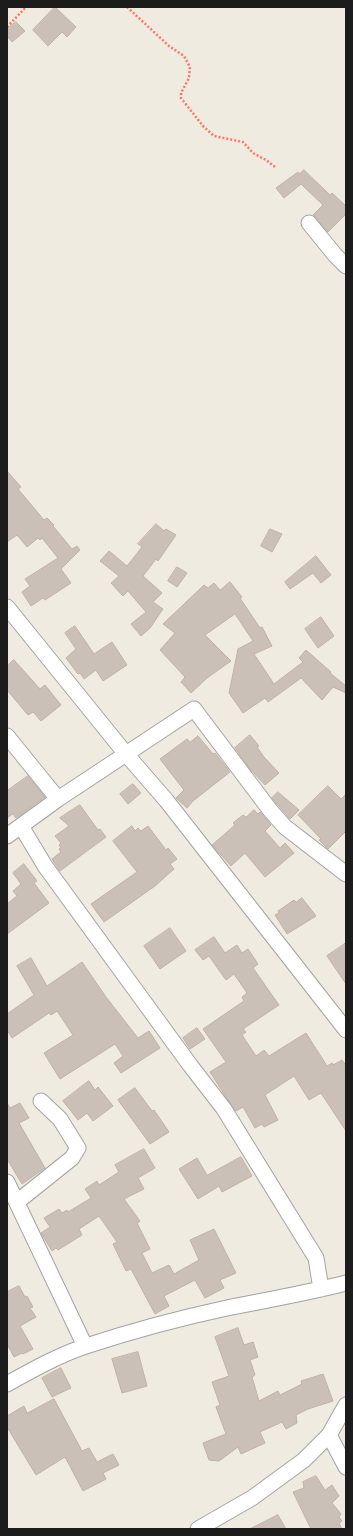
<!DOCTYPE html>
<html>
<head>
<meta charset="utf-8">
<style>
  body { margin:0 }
  #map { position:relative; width:353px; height:1536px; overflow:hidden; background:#efebe1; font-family:"DejaVu Sans",sans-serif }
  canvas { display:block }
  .frame { position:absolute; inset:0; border:8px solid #1c1c1c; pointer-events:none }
</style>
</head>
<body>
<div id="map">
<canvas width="353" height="1536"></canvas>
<div class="frame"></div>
</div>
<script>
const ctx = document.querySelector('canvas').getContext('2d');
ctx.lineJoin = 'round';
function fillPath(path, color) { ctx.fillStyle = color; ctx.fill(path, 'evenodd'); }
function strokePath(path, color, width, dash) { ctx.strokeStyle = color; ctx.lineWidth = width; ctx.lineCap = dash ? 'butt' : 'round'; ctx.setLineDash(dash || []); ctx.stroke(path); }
const building = new Path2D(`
  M55,7L76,27L67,37L62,32L48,46L33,30Z
  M16,22L25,31L12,42L7,36V29Z
  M304,170L330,195L332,193L346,206V214L328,232L313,215L323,205L301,184L284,198L276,188L298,172L299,174Z
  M7,471L21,487L18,489L44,520L47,518L54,525L53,526L72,549L77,546L80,550L61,569L71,583L45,600L43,598L31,606L22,592L30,586L25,579L58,558L42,538L40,540L38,538L27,547L17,535L7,542Z
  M156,524L164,531L166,529L176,535L158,561L156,559L143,576L162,593L153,602L163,609L150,628L141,636L131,624L146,612L128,591L123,596L111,583L119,576L100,561L109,551L127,566L142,547L138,544Z
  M270,529L282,534L272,552L261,546Z
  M316,556L331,575L321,583L313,573L290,589L285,582Z
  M177,567L187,573L177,587L168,581Z
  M230,582L242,597L240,598L260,628L262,627L272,646L254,654L274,684L303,662L299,658L306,650L331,672L330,673L346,686V693L333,687L322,700L301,678L268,702L265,698L243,713L229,693L238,649L253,641L235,614L205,635L231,661L207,678L191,693L181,682L185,677L160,650L175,633L163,624L204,585L208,588L214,583L220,590Z
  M321,617L334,636L318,648L305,629Z
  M75,626L94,654L112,642L127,665L103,681L96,670L84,679L80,673L78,674L66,658L76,649L65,633Z
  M14,660L40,689L45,685L61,705L41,721L33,712L28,715L7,690V666Z
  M250,735L259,746L257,747L264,757L279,773L265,785L250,769L235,748Z
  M198,736L213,754L215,753L230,772L193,801L187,808L176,798L184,790L160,759L187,739L190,742Z
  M28,776L45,797L16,818L13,814L7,818V791Z
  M133,784L141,793L128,804L120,794Z
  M328,786L341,799L346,794V831L328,849L319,840L321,839L298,815Z
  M278,792L299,810L290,819L272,798Z
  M80,805L98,830L100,829L106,837L60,871L52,859L61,852L59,849L61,848L59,845L61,843L55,836L69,826L60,818Z
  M254,810L258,814L260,812L271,825L265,831L280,848L285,843L294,853L265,877L245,853L231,866L212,845L235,825L233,823L243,815L246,817Z
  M132,826L135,831L138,828L141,831L148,826L166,850L168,848L177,859L170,864L174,869L155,886L104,922L91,904L137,872L113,841Z
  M24,864L37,881L34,883L49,903L7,934V904L17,896L13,891L21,884L13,873Z
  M302,898L316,916L287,934L275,915L279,913L278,911L294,900L296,902Z
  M170,928L186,951L160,969L144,946Z
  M214,937L225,953L237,945L242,953L248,949L258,964L253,968L279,1005L243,1029L246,1032L242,1035L256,1056L264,1050L269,1056L306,1033L327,1066L332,1063L333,1065L342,1060L346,1066V1131L321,1093L309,1100L294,1076L265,1095L278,1120L264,1127L262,1124L255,1128L243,1107L236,1111L226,1097L210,1072L226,1062L203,1029L244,1001L242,997L247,993L234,974L226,980L209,956L203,960L195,950Z
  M346,943V984L327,956Z
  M31,958L47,986L82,962L106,997L138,1038L149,1031L160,1048L121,1073L114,1063L123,1056L115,1044L60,1079L44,1053L73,1035L57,1011L51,1015L49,1013L12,1038L7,1030V1014L34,995L17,966Z
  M197,1028L205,1039L190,1049L183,1038Z
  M89,1081L95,1090L98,1087L113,1106L93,1121L87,1113L78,1120L63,1101Z
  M135,1088L152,1111L154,1110L169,1132L150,1144L118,1100Z
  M7,1103L10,1108L20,1103L29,1118L19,1123L45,1168L22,1184L7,1159Z
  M144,1149L155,1168L138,1178L144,1189L124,1199L140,1221L137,1223L150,1249L142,1253L152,1273L169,1265L174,1274L199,1260L190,1240L214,1229L236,1273L220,1280L224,1288L205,1298L195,1280L164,1296L169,1306L155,1314L131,1269L126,1271L113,1244L117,1242L99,1216L79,1229L82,1235L58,1250L56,1248L52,1251L41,1233L50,1227L44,1218L59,1209L62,1213L67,1210L68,1212L91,1198L85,1189L97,1181L99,1185L119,1172L115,1165Z
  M241,1157L252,1176L222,1192L219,1186L198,1199L179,1169L197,1158L207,1175Z
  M19,1286L25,1297L27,1296L33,1307L30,1308L36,1317L20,1326L33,1349L23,1354L22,1353L14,1357L7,1344V1292Z
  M238,1328L244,1345L253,1342L258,1357L250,1360L255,1375L252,1377L259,1401L278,1391L280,1395L302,1384L301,1381L323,1374L333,1401L308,1409L296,1415L297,1423L286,1429L282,1422L260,1432L265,1443L241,1454L238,1447L219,1461L209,1460L203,1443L226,1434L216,1407L220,1405L212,1382L229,1376L215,1337Z
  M138,1352L147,1386L122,1393L112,1359Z
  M61,1368L71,1388L52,1397L42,1378Z
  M54,1399L82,1451L89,1448L97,1462L113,1454L119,1465L103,1473L106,1479L83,1491L65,1457L36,1475L7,1427V1416L24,1406L27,1413Z
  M316,1476L325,1490L332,1485L339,1496L332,1503L341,1514L339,1517L342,1521L339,1523L342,1529H311L293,1492L304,1488L303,1482Z
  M278,1515L286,1529H250Z`);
const path = new Path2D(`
  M127,7L169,46L184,56L190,67L189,78L181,93V98L203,126L214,136L243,142L253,153L266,160L275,167
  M7,27L26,7`);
const minor = new Path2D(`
  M309,223L335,255L346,266
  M7,607L126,754L166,800L346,1030
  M7,736L58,799
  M21,826L45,866L190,1065L224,1109L316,1258L321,1289
  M7,836L58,799L194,709L270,810L285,827L346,874
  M7,1182L85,1346
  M17,1202L72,1158L78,1148L60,1119L41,1101
  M7,1384C32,1370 59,1355 86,1346C132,1331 180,1318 227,1308C267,1300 307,1293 346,1283
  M329,1435L346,1467
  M198,1529L252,1498L304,1460L329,1435L346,1405`);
fillPath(building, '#cbc0b7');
strokePath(building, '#c2b1a2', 1);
strokePath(minor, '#a3a3a3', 17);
strokePath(path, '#ff7562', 2.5, [2, 2]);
strokePath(minor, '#fff', 15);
</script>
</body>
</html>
